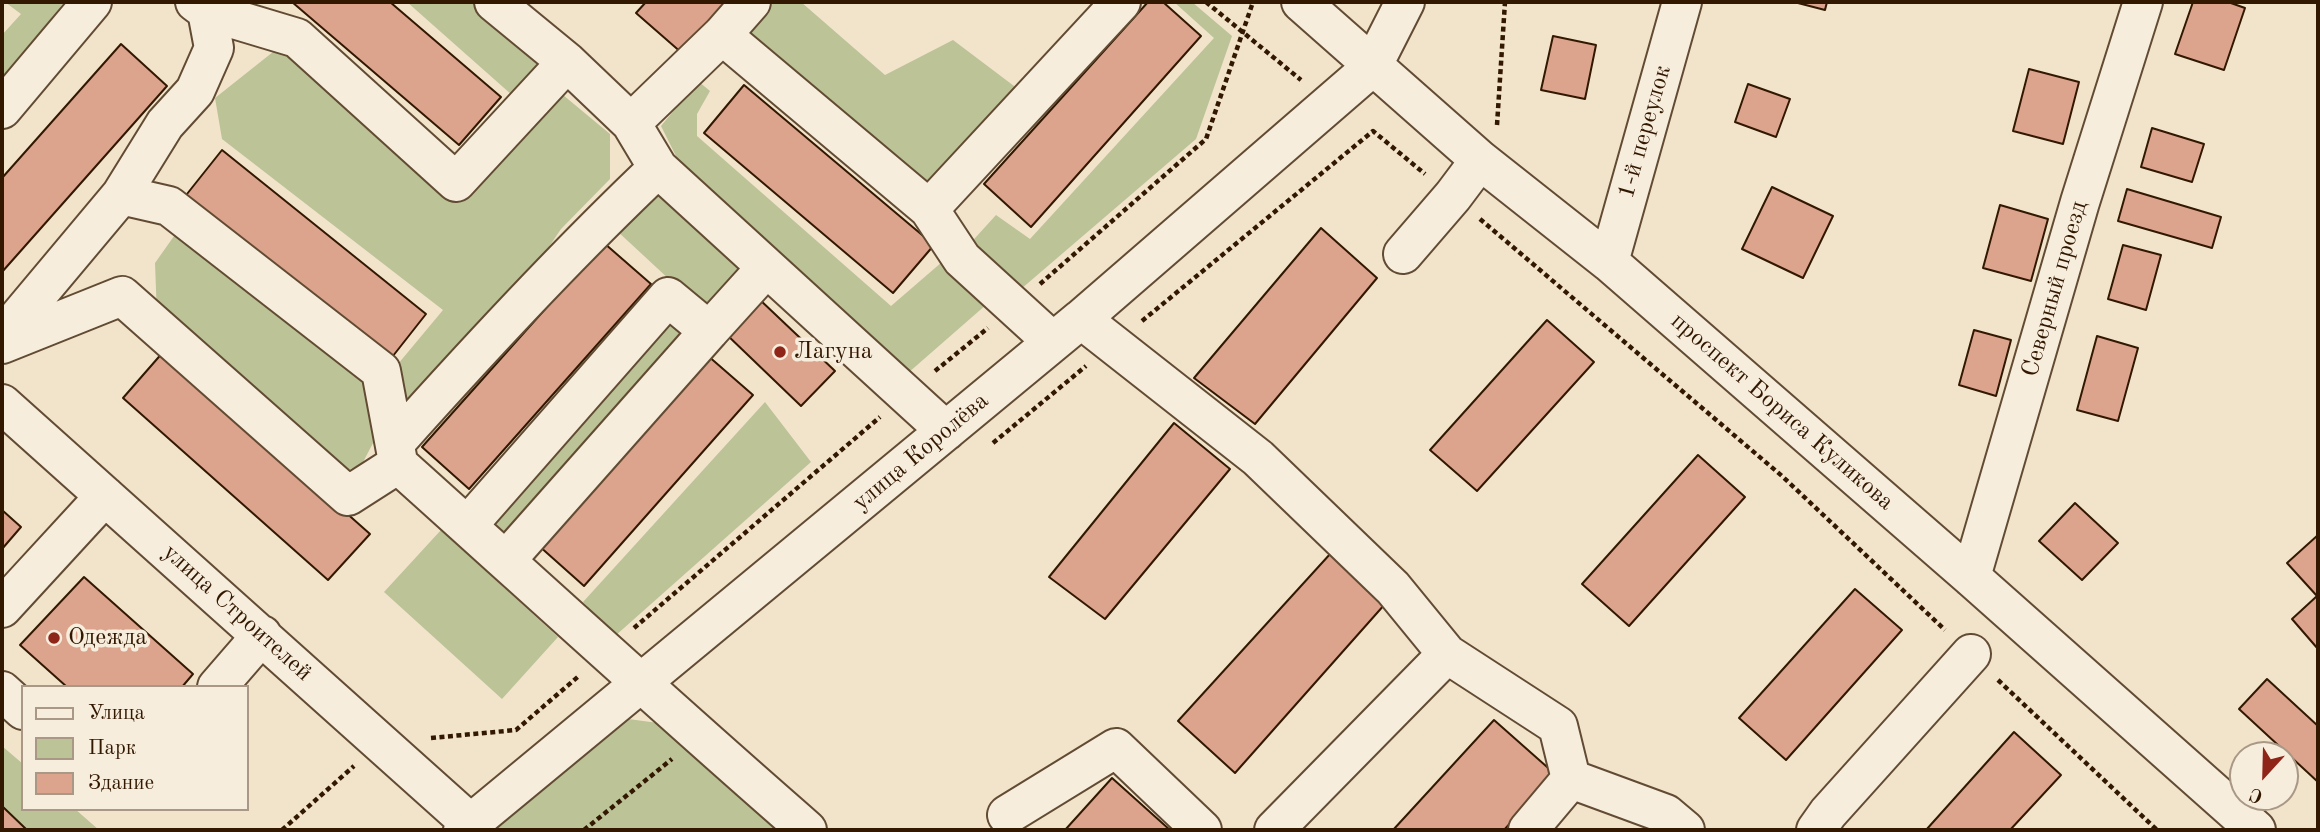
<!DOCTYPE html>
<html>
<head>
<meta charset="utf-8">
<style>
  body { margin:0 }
  #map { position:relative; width:2320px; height:832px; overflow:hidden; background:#f2e3cb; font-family:"Old Standard TT",serif }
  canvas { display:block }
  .frame { position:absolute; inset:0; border:4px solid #321800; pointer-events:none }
  .legend { position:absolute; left:21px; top:685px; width:228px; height:126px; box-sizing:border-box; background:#f7eddd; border:2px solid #a89885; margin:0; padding:9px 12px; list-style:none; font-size:21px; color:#321800 }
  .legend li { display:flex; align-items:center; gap:14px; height:35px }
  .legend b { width:35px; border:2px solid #a89885 }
  .north { position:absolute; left:2229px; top:741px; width:70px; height:70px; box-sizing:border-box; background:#f7eddd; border:2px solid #a89885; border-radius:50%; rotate:202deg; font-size:19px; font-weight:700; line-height:28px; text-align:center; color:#321800 }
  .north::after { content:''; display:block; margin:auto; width:24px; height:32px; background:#8f2418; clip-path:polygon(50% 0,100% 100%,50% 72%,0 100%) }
</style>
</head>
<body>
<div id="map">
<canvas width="2320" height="832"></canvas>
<div class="frame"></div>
<ul class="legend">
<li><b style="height:9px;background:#f7eddd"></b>Улица</li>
<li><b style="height:19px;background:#bcc397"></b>Парк</li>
<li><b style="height:19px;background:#dca38d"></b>Здание</li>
</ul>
<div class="north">С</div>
</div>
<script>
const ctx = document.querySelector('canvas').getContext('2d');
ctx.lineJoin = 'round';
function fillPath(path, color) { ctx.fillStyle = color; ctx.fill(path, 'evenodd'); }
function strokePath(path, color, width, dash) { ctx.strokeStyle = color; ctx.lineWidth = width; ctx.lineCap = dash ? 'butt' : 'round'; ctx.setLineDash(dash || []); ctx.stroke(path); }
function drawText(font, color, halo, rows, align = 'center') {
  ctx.font = font + ' "Old Standard TT",serif'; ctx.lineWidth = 7; ctx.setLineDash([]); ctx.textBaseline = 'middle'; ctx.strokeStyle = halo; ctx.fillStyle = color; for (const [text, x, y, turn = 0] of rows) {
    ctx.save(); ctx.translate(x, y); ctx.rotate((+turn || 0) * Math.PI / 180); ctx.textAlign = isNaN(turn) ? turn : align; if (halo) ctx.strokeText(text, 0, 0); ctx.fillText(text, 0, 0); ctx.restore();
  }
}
const green = new Path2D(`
  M5,2H64L2,81V35L21,14Z
  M407,2H471L540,61L512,95Z
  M774,2H801L885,75L953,40L1018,89L930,193L745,39Z
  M1174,2H1192L1232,36L1196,139L1014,295L966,248L996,215L1030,239L1214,38Z
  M278,48L449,195L557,90L610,134V179L561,229L517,294L404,412L393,370L443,310L222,139L215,98Z
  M698,81L710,91L697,114V136L891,306L942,262L987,304L908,373L678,160L661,126Z
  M661,183L754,270L711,318L616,230Z
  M179,229L364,373L382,426L362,464L336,475L157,316L155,263Z
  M665,314L692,337L512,541L487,519Z
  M765,402L811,462L615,636L583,602Z
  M441,530L558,637L502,699L384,592Z
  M621,718L658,723L777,830H482Z
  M2,746L23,764V809H75L99,830H2Z`);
const building = new Path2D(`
  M292,2H390L501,97L459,145Z
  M646,2H730L683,54L636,13Z
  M1148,2H1163L1201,36L1031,227L984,184Z
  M1794,2H1827L1825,10Z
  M2193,2H2228L2245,8L2224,70L2175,54Z
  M1553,36L1596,45L1585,99L1541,90Z
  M121,44L167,86L2,272V178Z
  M2029,69L2079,82L2063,144L2013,131Z
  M1748,84L1790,99L1776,137L1735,122Z
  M744,85L934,245L893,293L704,133Z
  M2152,128L2204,144L2192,182L2141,167Z
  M222,150L426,314L389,361L183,199Z
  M1772,187L1833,216L1803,278L1742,249Z
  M2127,189L2221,217L2212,248L2118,221Z
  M2000,205L2048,219L2031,281L1983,268Z
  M1321,228L1377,278L1255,424L1194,378Z
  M604,243L651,284L469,489L422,447Z
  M2123,245L2161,255L2146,310L2108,299Z
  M758,298L835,371L801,406L725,333Z
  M1547,320L1594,362L1477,491L1430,450Z
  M1974,330L2011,340L1996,396L1959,385Z
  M2097,336L2138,348L2118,421L2077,410Z
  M164,351L370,534L328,580L123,398Z
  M707,355L753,395L584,586L538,545Z
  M1174,423L1230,469L1105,619L1049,577Z
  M1698,455L1745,497L1629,626L1582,584Z
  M2075,503L2118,543L2082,580L2039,541Z
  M2,510L21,527L2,549Z
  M2318,535V649L2292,619L2317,596L2287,563Z
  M1331,553L1385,604L1235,773L1178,721Z
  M84,577L193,674L182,687H67L20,645Z
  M1855,589L1902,630L1786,760L1739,718Z
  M2267,679L2318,726V782L2239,709Z
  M1494,720L1555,774L1504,830H1393Z
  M2014,732L2061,775L2010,830H1926Z
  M1112,778L1170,830H1065Z
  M2,806L27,830H2Z`);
const path = new Path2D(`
  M1206,2L1301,80
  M1497,125L1505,2
  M1480,219L1782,476L1945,630
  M1040,284L1206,139L1253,2
  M1142,321L1373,131L1425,174
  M935,371L988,328
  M993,443L1086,366
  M634,628L880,417
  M1998,680L2157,830
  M431,738L516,730L580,675
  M282,830L354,766
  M584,830L672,759`);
const minor = new Path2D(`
  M494,2L567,62L631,123L658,168
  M1301,2L1480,160L1609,262L1971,577L2256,830
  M207,11L297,38L456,182L567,62
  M722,35L929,209L1121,2
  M2,109L92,2
  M631,123L722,35L751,2
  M121,195L165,124L195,91L214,48L207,11L195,2
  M929,209L962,259L1053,342
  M1403,254L1453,196L1480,160
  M1609,262L1682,2
  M1081,319L1258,458L1393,588L1447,654L1558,726L1571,779
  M709,331L766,268
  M2,337L121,195L169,206L381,371L398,462
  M2,344L122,296L348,496L398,464C534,586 669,710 807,830
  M2,404L471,824
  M395,443C480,348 566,255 658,168L946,431
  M467,526L668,297L709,331L507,559
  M1971,577L2080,202L2143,2
  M2,608L105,496
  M217,687L262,635
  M2,691L23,710
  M1007,815L1116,748L1202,830
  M463,830L1081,319L1372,67L1405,2
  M1274,830L1447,654
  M1528,830L1571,779L1666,814L1685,830
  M1816,830L1828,813L1971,654`);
const markers = [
  [780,352,7,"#8f2418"],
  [54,638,7,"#8f2418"]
];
const streetNames = [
  ["1-й переулок",1645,132,-74],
  ["Северный проезд",2055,289,-74],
  ["проспект Бориса Куликова",1782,412,41],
  ["улица Королёва",921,452,-40],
  ["улица Строителей",237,613,42]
];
const poiNames = [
  ["Лагуна",794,352],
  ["Одежда",68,638]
];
fillPath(green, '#bcc397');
fillPath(building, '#dca38d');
strokePath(building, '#321800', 2);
strokePath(minor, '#624b33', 42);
strokePath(path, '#321800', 4.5, [5, 3.5]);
strokePath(minor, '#f7eddd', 38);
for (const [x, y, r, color] of markers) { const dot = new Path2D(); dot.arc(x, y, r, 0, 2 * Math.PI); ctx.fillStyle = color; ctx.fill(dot); strokePath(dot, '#f7eddd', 2.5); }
drawText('24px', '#321800', '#f7eddd', streetNames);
drawText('24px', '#321800', '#f7eddd', poiNames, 'left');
</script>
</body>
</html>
